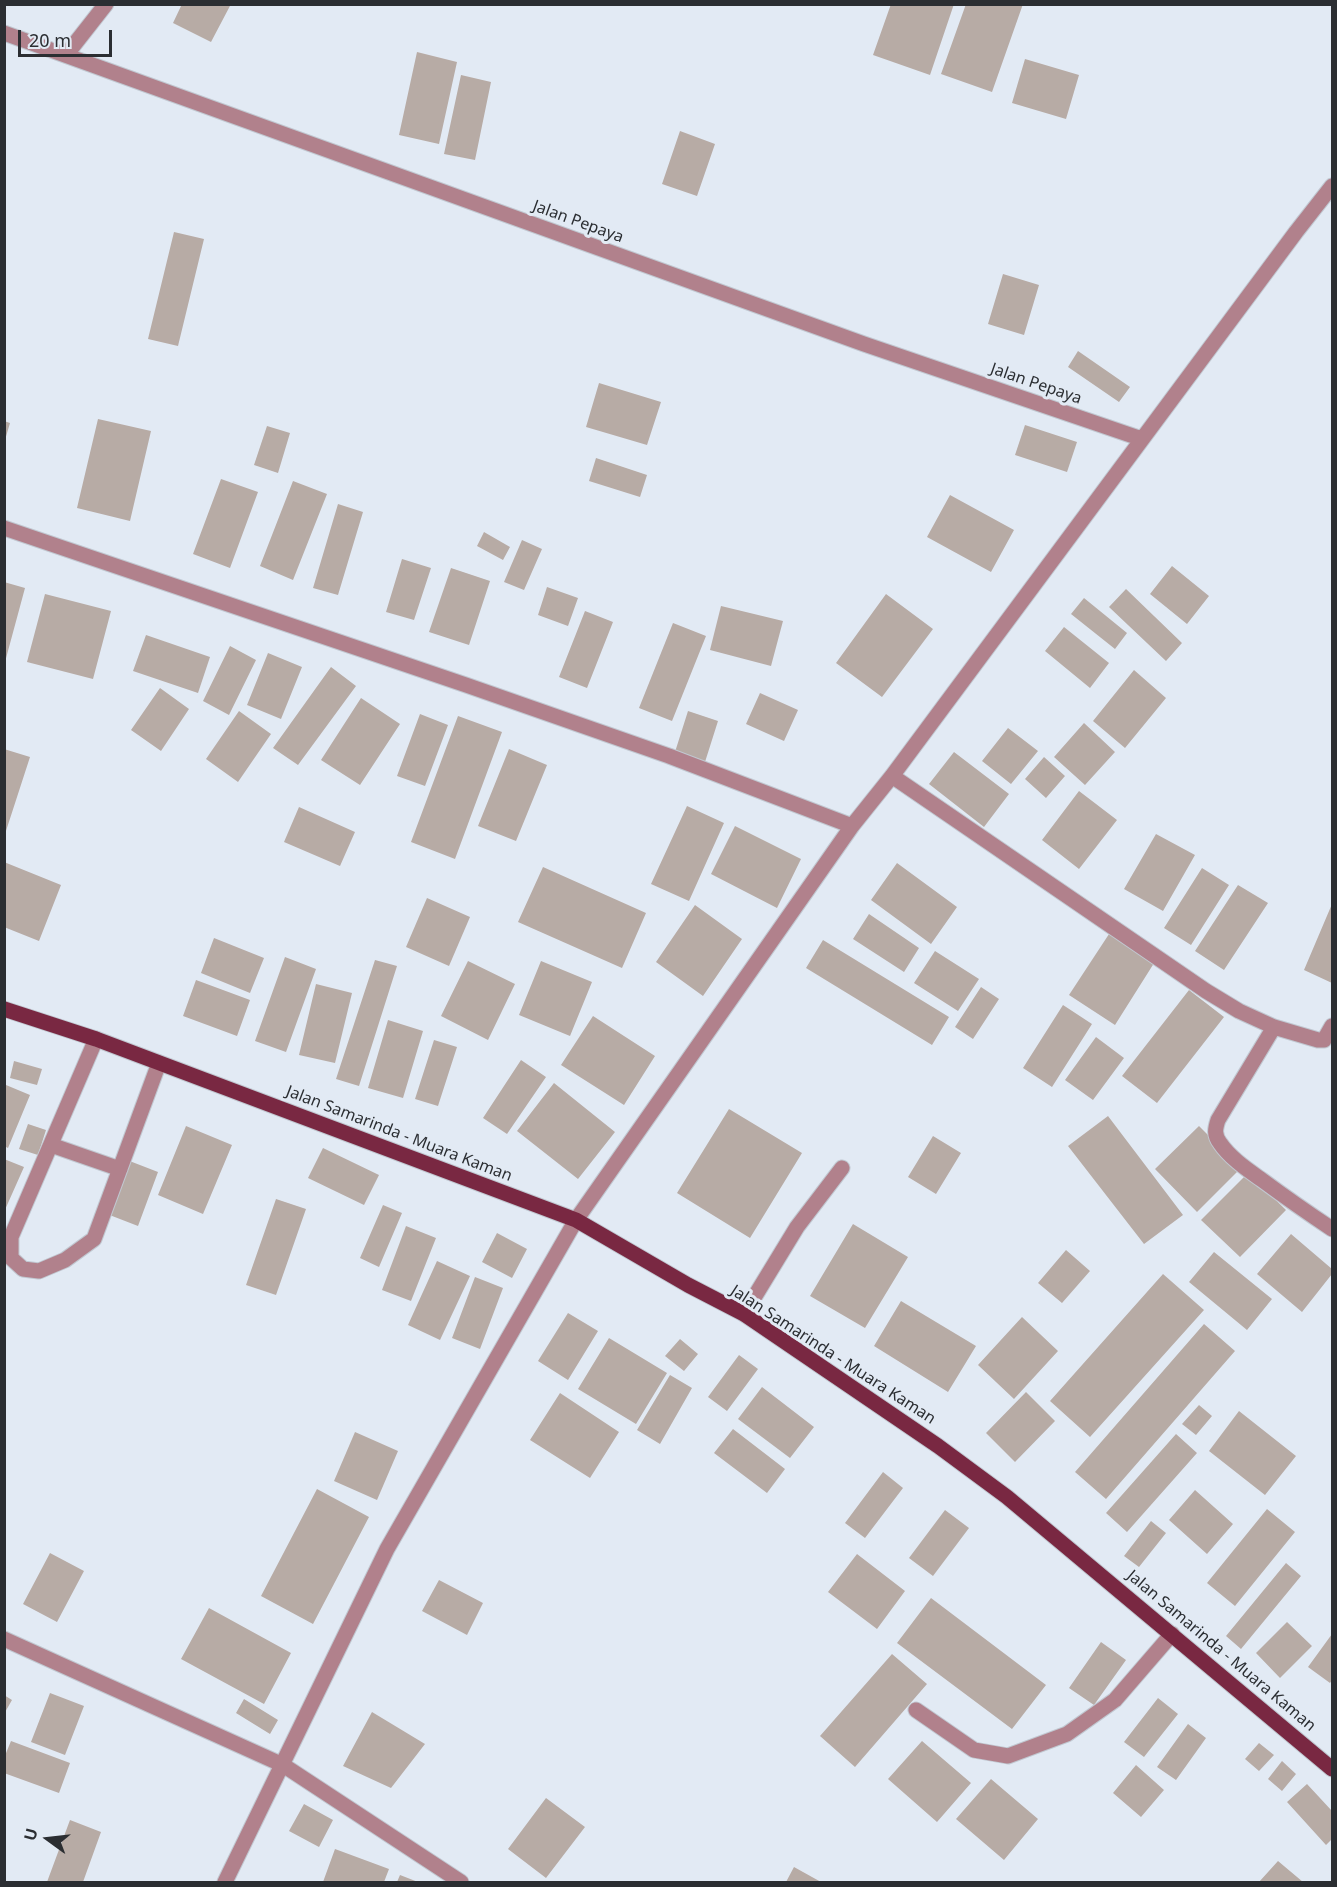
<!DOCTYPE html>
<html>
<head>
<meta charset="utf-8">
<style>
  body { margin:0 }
  #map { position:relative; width:1337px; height:1887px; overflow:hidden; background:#e2eaf4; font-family:"Noto Sans",sans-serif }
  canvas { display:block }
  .frame { position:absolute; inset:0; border:6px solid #2b2e32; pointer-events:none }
  .north { position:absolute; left:18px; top:1809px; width:60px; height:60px; -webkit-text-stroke:4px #e2eaf4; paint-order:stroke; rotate:285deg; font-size:16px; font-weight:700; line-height:24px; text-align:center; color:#2b2e32 }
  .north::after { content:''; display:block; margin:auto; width:21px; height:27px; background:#2b2e32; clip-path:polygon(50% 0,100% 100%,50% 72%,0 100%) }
  .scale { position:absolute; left:18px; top:30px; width:94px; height:27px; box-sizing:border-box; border:3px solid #2b2e32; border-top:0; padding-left:8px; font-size:18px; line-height:21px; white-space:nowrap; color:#2b2e32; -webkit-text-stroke:4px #e2eaf4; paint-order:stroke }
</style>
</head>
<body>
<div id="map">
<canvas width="1337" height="1887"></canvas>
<div class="frame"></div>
<div class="north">U</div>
<div class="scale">20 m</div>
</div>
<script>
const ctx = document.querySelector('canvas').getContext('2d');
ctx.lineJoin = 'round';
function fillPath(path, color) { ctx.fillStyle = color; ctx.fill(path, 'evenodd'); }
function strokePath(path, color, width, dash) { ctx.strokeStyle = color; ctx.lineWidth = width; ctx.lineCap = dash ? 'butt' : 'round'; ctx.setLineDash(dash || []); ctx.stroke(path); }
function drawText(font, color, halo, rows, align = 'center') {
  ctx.font = font + ' "Noto Sans",sans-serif'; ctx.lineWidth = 6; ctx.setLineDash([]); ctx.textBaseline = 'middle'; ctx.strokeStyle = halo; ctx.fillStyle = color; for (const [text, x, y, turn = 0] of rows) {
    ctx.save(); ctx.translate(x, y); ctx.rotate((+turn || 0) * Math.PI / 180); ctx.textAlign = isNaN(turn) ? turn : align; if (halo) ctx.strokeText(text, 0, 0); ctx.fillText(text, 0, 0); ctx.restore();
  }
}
const building = new Path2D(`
  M182,4H231L211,42L173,23Z
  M891,4H954L930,75L873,55Z
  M966,4H1023L992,92L941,74Z
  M417,52L457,62L439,144L399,135Z
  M1025,59L1079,75L1066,119L1012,103Z
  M461,75L491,82L475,160L444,154Z
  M680,131L715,144L697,196L662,184Z
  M174,232L204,239L178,346L148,339Z
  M1003,274L1039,285L1024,335L988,324Z
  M1078,351L1130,387L1119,402L1068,367Z
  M599,383L661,402L647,445L586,427Z
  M98,419L151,431L130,521L77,508Z
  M4,421L10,423L5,440H4Z
  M1025,425L1077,442L1067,472L1015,455Z
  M267,426L290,433L278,473L254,465Z
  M596,458L647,475L640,497L589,481Z
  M221,479L258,492L230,568L193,554Z
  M293,481L327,494L293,580L260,566Z
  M950,495L1014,530L991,572L927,537Z
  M338,504L363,512L338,595L313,588Z
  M484,532L510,547L503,560L477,546Z
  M522,540L542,549L524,590L504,582Z
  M402,559L431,568L414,620L386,612Z
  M1172,566L1209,596L1187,624L1150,594Z
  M451,568L490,581L469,645L429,632Z
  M4,582L25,588L5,662H4Z
  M547,587L578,598L568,626L538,615Z
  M1126,589L1182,643L1166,661L1109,607Z
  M45,594L111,611L93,679L27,662Z
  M886,594L933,629L882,697L836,663Z
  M1084,598L1127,633L1115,649L1071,614Z
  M721,606L783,621L771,666L710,650Z
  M585,611L613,622L587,688L559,677Z
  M673,623L706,636L672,721L639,708Z
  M1064,627L1109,663L1090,688L1045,651Z
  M146,635L210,657L198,693L133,671Z
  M230,646L256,660L229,715L203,701Z
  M268,653L302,667L281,719L247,705Z
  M331,667L356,686L298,765L273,748Z
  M1134,670L1166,698L1125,748L1093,721Z
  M160,688L189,709L161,751L131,730Z
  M760,693L798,710L784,741L746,724Z
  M361,698L400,724L360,785L321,760Z
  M239,711L271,734L238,782L206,759Z
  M688,711L718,721L705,762L675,752Z
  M420,714L448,725L425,786L397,776Z
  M458,716L502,732L455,859L411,842Z
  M1084,723L1115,752L1085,785L1054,757Z
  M1008,728L1038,751L1011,784L982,761Z
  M4,749L30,757L5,834H4Z
  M509,749L547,765L516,841L478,826Z
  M954,752L1009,794L984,827L929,784Z
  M1044,757L1065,776L1046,798L1025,779Z
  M1079,791L1117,820L1079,869L1042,840Z
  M687,806L724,823L689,901L651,884Z
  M299,807L355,832L340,866L284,842Z
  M735,826L801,859L777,908L711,874Z
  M1156,834L1195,855L1163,911L1124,889Z
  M4,862L61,885L39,941L4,927Z
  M897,863L957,907L931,944L871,900Z
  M543,867L646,913L622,968L518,922Z
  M1202,868L1229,885L1191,945L1164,928Z
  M1238,885L1268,903L1224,970L1195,951Z
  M427,898L470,917L449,966L406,947Z
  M1332,904V983L1304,970Z
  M695,905L742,939L703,996L656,962Z
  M869,914L919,948L904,972L853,939Z
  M1111,931L1156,960L1115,1025L1069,995Z
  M214,938L264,958L250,993L201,973Z
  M823,940L949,1017L932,1045L806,968Z
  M935,951L979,979L958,1011L914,983Z
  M285,957L316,969L286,1052L255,1041Z
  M375,960L397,966L359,1086L336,1079Z
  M468,961L515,984L488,1040L441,1016Z
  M541,961L592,982L570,1036L519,1015Z
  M196,980L250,1000L237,1036L183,1016Z
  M316,984L352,993L335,1063L299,1055Z
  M981,987L999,999L973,1039L955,1027Z
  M1189,990L1224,1017L1157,1103L1122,1076Z
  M1063,1005L1092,1024L1052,1087L1023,1068Z
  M593,1016L655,1056L624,1105L561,1065Z
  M388,1020L423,1031L403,1098L368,1088Z
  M1096,1037L1124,1058L1093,1100L1065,1080Z
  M434,1040L457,1047L438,1106L415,1099Z
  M521,1060L546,1077L507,1134L483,1118Z
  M14,1061L42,1069L37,1085L10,1078Z
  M554,1083L615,1132L578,1179L517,1131Z
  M6,1085L30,1095L8,1148L4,1146Z
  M729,1109L802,1153L750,1238L677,1193Z
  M1108,1116L1183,1215L1144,1244L1068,1146Z
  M28,1124L46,1130L38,1155L19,1149Z
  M186,1126L232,1145L203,1214L158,1195Z
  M1199,1126L1241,1168L1197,1212L1155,1169Z
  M933,1136L961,1153L936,1194L908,1177Z
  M323,1148L379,1175L364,1205L308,1178Z
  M4,1159L24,1167L4,1212Z
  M127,1160L158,1172L138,1226L107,1214Z
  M1248,1173L1286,1210L1240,1257L1201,1220Z
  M276,1199L306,1209L276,1295L246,1285Z
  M383,1205L402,1213L379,1267L360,1258Z
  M853,1224L908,1257L865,1328L810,1296Z
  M406,1226L436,1238L411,1301L382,1290Z
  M497,1233L527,1249L512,1278L482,1262Z
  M1291,1234L1332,1269V1274L1302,1312L1257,1274Z
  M1066,1250L1090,1271L1062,1303L1038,1283Z
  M1214,1252L1272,1299L1247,1330L1189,1282Z
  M437,1261L470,1276L440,1340L408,1325Z
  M1163,1274L1204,1310L1090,1437L1050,1401Z
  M475,1277L503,1288L480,1349L452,1338Z
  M901,1301L976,1346L948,1392L874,1346Z
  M568,1313L598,1331L568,1380L538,1361Z
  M1022,1317L1058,1351L1014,1399L978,1365Z
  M1204,1324L1235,1351L1106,1499L1075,1472Z
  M609,1338L667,1373L636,1424L578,1389Z
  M680,1339L698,1354L684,1371L665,1356Z
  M739,1355L758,1369L727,1411L708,1397Z
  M670,1375L692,1388L660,1444L637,1430Z
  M762,1387L814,1427L790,1458L738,1419Z
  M1026,1392L1055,1421L1015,1462L986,1433Z
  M560,1393L619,1432L590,1478L530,1440Z
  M1199,1405L1212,1416L1196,1435L1182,1424Z
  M1239,1411L1296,1456L1265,1495L1209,1451Z
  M733,1429L785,1469L767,1493L714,1453Z
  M355,1432L398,1451L377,1500L334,1481Z
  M1176,1434L1197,1453L1127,1532L1106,1513Z
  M883,1472L903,1488L865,1538L845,1523Z
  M317,1489L369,1517L313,1624L261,1596Z
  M1195,1490L1233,1524L1207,1554L1169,1520Z
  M1267,1509L1295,1532L1235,1606L1207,1583Z
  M945,1510L969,1528L933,1576L909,1558Z
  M1151,1521L1166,1533L1139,1567L1124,1556Z
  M50,1553L84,1571L57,1622L23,1604Z
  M857,1554L905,1591L877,1629L828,1592Z
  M1286,1563L1301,1576L1241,1649L1226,1636Z
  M439,1580L483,1603L467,1635L422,1611Z
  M931,1598L1046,1685L1012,1729L897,1643Z
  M209,1608L291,1653L264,1704L181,1659Z
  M1287,1622L1312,1646L1280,1678L1256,1653Z
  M1332,1634V1680L1330,1683L1308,1667Z
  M1101,1642L1126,1660L1094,1705L1069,1688Z
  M892,1654L927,1684L855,1767L820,1736Z
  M50,1693L84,1706L65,1755L31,1742Z
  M4,1695L12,1700L4,1714Z
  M1158,1698L1178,1714L1144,1757L1124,1742Z
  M244,1699L278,1720L270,1734L236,1713Z
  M372,1712L425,1744L391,1788L343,1766Z
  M1188,1724L1206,1738L1176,1780L1157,1767Z
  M11,1741L70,1763L59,1793L4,1773V1758Z
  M922,1741L971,1783L937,1822L888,1779Z
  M1259,1743L1274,1755L1259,1771L1245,1759Z
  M1282,1761L1296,1774L1282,1791L1268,1779Z
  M1136,1765L1164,1790L1141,1817L1113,1793Z
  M991,1779L1038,1819L1004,1860L956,1819Z
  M1307,1784L1332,1811V1839L1326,1845L1287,1802Z
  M546,1798L585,1827L546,1878L508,1849Z
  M304,1804L333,1820L319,1847L289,1831Z
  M70,1820L101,1832L83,1882H47Z
  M335,1849L389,1869L384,1882H323Z
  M1278,1861L1303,1882H1259Z
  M794,1867L821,1882H786Z
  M400,1875L418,1882H397Z`);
const minor = new Path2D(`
  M4,33L864,344L1142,439
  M66,55L106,4
  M4,528L466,685L669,756L852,826
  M892,776L1206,991L1239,1011L1274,1027L1318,1040H1324L1332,1026
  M1274,1027L1218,1120C1215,1129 1214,1135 1220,1143C1230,1158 1248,1170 1262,1180C1285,1197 1308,1213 1332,1229
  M96,1039L11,1237V1258L23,1269L39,1271L65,1260L94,1239L159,1063
  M51,1145L120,1169
  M744,1314L797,1227L842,1168
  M4,1639L283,1765L461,1882
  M916,1710L974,1750L1008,1756L1067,1734L1115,1700L1172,1634
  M225,1882L387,1549L576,1220L852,826L892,776L1296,232L1332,186`);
const major = new Path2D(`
  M4,1009L96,1039L576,1220L688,1285L744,1314L938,1446L1007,1497L1332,1769`);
const streetNames = [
  ["Jalan Pepaya",578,222,20],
  ["Jalan Pepaya",1036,384,19],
  ["Jalan Samarinda - Muara Kaman",399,1134,21],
  ["Jalan Samarinda - Muara Kaman",833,1355,33],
  ["Jalan Samarinda - Muara Kaman",1221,1651,40]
];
fillPath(building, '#b7aba5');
strokePath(minor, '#c1c8d1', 17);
strokePath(major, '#c1c8d1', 17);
strokePath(minor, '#b1818c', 15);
strokePath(major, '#792842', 15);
drawText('16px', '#2b2e32', '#e2eaf4', streetNames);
</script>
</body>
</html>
